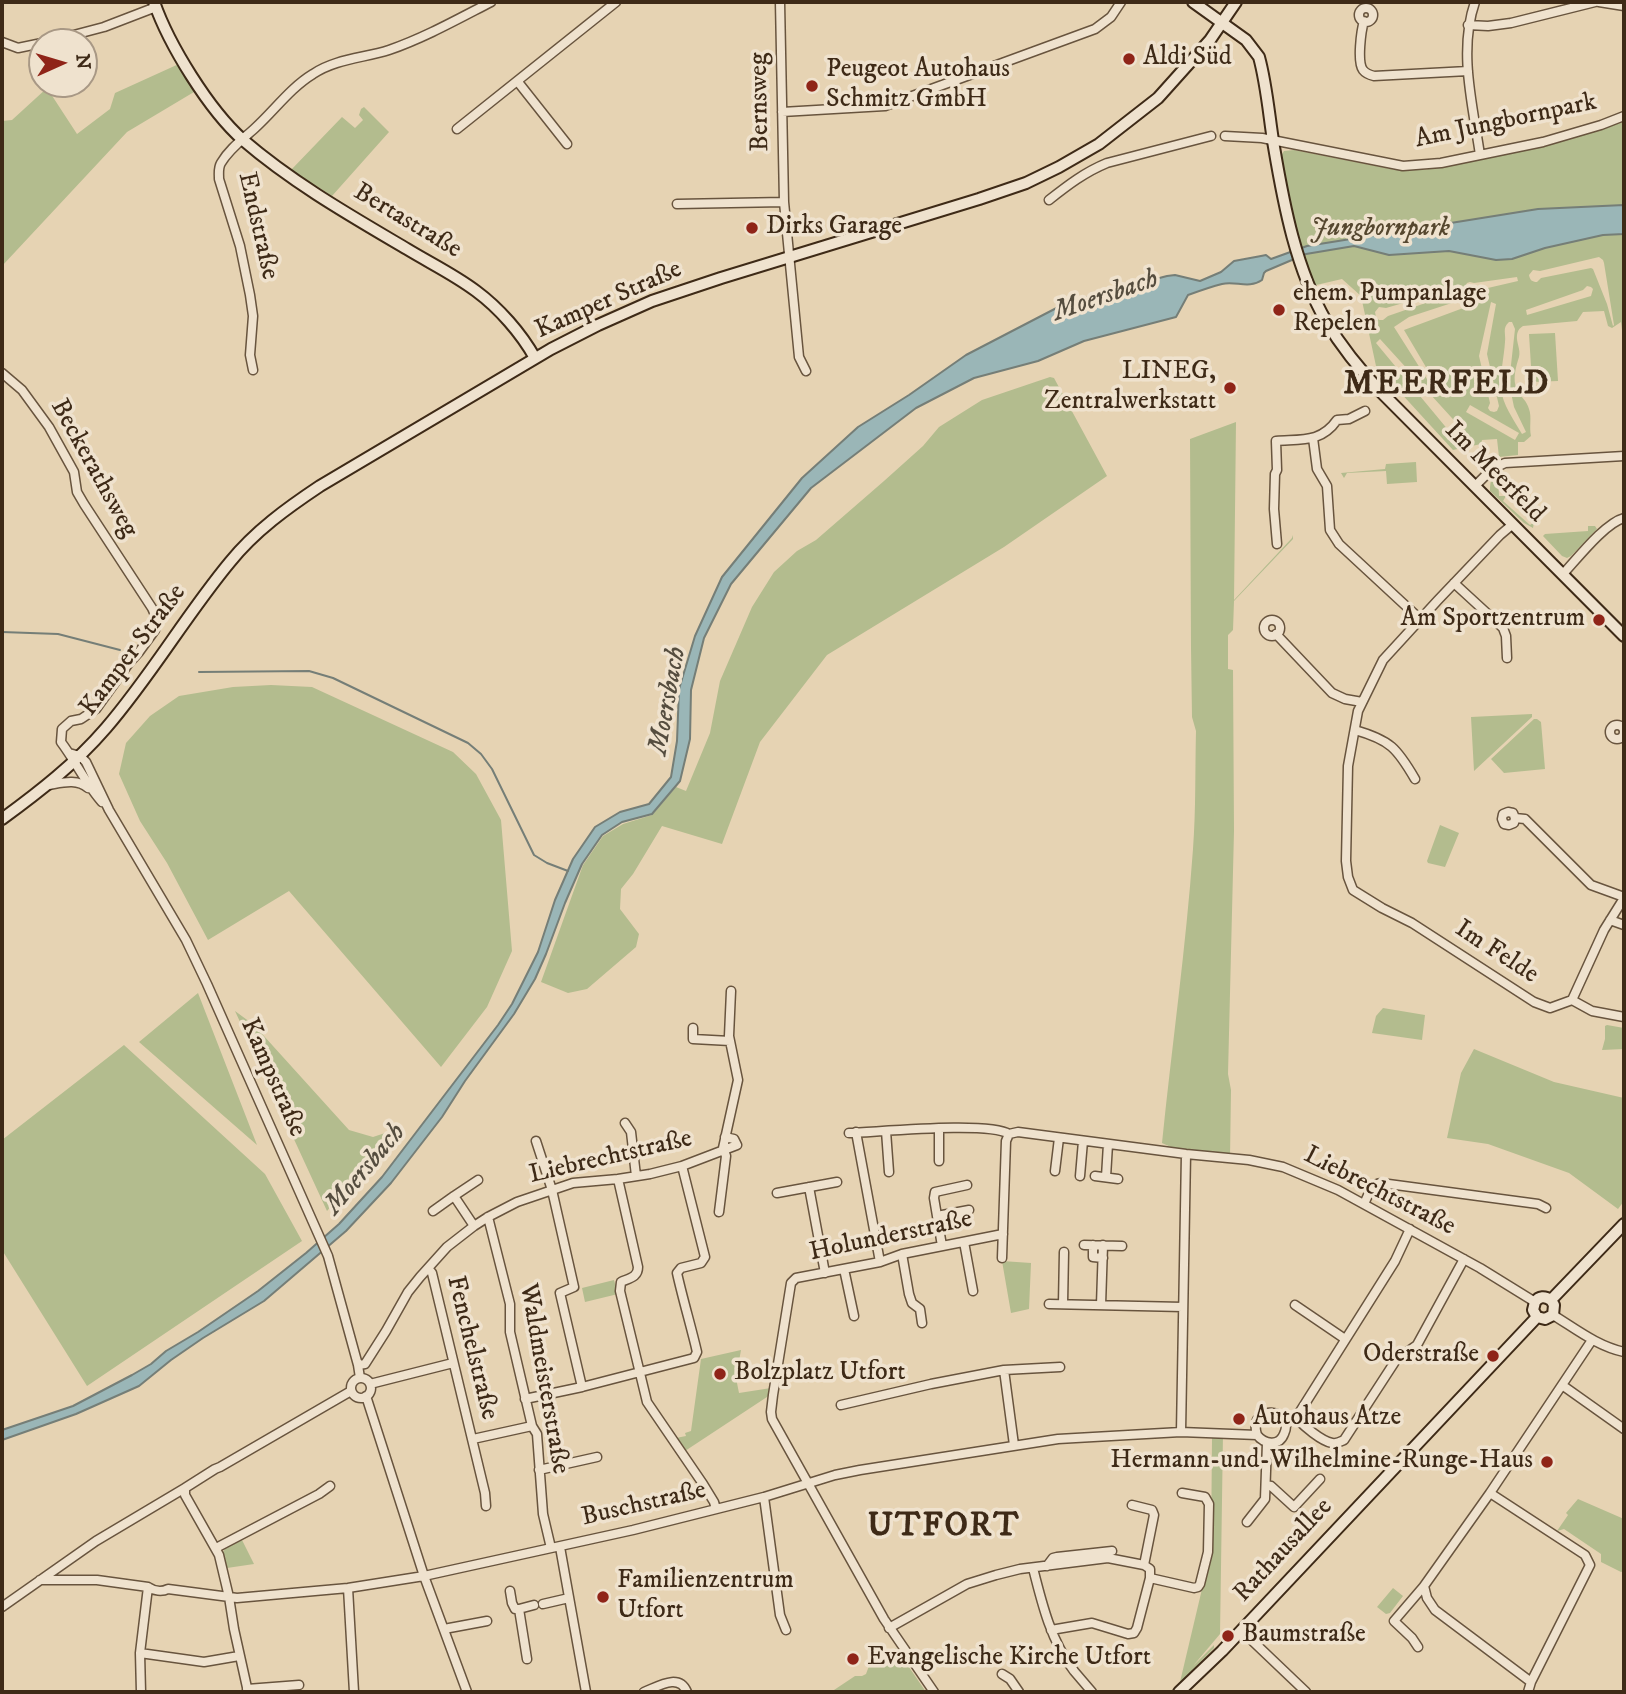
<!DOCTYPE html>
<html>
<head>
<meta charset="utf-8">
<style>
  body { margin:0 }
  #map { position:relative; width:1626px; height:1694px; overflow:hidden; background:#e6d3b3; font-family:"IM FELL DW Pica",serif }
  canvas { display:block }
  .frame { position:absolute; inset:0; border:4px solid #3e2a17; pointer-events:none }
  .north { position:absolute; left:28px; top:28px; width:70px; height:70px; box-sizing:border-box; background:#efe2ce; border:2px solid #a89885; border-radius:50%; rotate:86deg; font-size:19px; font-weight:700; line-height:28px; text-align:center; color:#3e2a17 }
  .north::after { content:''; display:block; margin:auto; width:24px; height:32px; background:#8f2418; clip-path:polygon(50% 0,100% 100%,50% 72%,0 100%) }
</style>
</head>
<body>
<div id="map">
<canvas width="1626" height="1694"></canvas>
<div class="frame"></div>
<div class="north">N</div>
</div>
<script>
const ctx = document.querySelector('canvas').getContext('2d');
ctx.lineJoin = 'round';
function fillPath(path, color) { ctx.fillStyle = color; ctx.fill(path, 'evenodd'); }
function strokePath(path, color, width, dash) { ctx.strokeStyle = color; ctx.lineWidth = width; ctx.lineCap = dash ? 'butt' : 'round'; ctx.setLineDash(dash || []); ctx.stroke(path); }
function drawText(font, color, halo, rows, align = 'center') {
  ctx.font = font + ' "IM FELL DW Pica",serif'; ctx.lineWidth = 7; ctx.setLineDash([]); ctx.textBaseline = 'middle'; ctx.strokeStyle = halo; ctx.fillStyle = color; for (const [text, x, y, turn = 0] of rows) {
    ctx.save(); ctx.translate(x, y); ctx.rotate((+turn || 0) * Math.PI / 180); ctx.textAlign = isNaN(turn) ? turn : align; if (halo) ctx.strokeText(text, 0, 0); ctx.fillText(text, 0, 0); ctx.restore();
  }
}
const green = new Path2D(`
  M181,63L194,92L127,132L2,266V121L12,120L47,88L77,134L110,109L115,93Z
  M364,107L389,132L332,196L291,170L342,117L355,128L363,120L359,115L361,109Z
  M1624,122V330H1622L1621,322L1612,328L1608,326L1604,311L1583,312L1577,321L1523,326C1519,329 1518,330 1517,335C1516,342 1521,350 1519,357C1516,367 1512,379 1517,390C1521,397 1527,401 1529,409C1532,417 1529,427 1531,436L1524,442H1518V455L1499,457L1497,439L1482,440L1481,444L1453,450L1376,366L1361,296L1342,279L1312,286L1299,249L1281,156L1284,151L1294,150L1396,170H1423L1475,161L1548,145ZM1599,257L1603,260L1604,263L1614,325L1613,326L1607,304L1593,269L1591,268L1541,278L1537,282C1532,282 1530,280 1529,275L1533,270L1540,271ZM1517,277L1518,281L1475,291L1472,293L1467,292L1465,287L1467,283L1470,282L1474,283ZM1587,286L1591,287L1593,289L1591,296L1527,315L1526,310L1583,290ZM1441,292L1443,297L1388,316L1383,320H1379L1376,317L1375,312L1379,307L1386,308ZM1468,295H1473L1476,300L1475,304L1472,307H1466L1404,330L1436,384L1432,387L1394,327L1409,317L1464,299ZM1491,302L1496,304L1487,354L1499,406L1497,411L1494,412L1490,411L1488,408L1490,403L1479,356ZM1509,322H1512L1515,329L1509,383L1514,407L1526,432L1522,434C1514,420 1502,404 1501,388C1500,373 1504,357 1505,342C1506,333 1502,328 1509,322ZM1380,339L1461,428L1465,430L1466,436L1464,440L1459,441L1454,437L1376,343ZM1470,405L1519,433L1515,440L1466,412Z
  M1555,333L1558,381L1532,382L1529,334Z
  M1050,377L1054,378L1107,476L1004,547L827,655L760,742L722,844L662,826L633,874L621,889L620,909L639,934L636,947L587,989L568,993L541,982L583,865L603,836L623,824L652,815L676,787L686,791L710,733L720,681L752,607L774,572L797,551L816,540L884,481L923,446L939,427L982,400Z
  M1236,422L1234,600L1292,538L1293,535V539L1234,601L1233,630L1228,635V669L1233,670L1234,831L1228,1074L1231,1090L1230,1158L1186,1154L1162,1143C1172,1045 1186,947 1193,849C1196,810 1195,770 1196,731L1192,717L1191,648L1190,439Z
  M1416,462L1417,482L1387,484L1386,471L1347,473L1344,478L1341,473L1385,469L1386,464Z
  M1501,469L1504,473L1498,474L1499,496H1506L1503,501L1530,525L1534,522L1533,528L1524,523L1490,491C1490,480 1492,474 1501,469Z
  M1588,526H1595L1597,529L1571,556L1567,558L1562,556L1543,536L1545,534L1588,531Z
  M271,685L312,687L453,752L476,774L501,820L512,951L487,1007L441,1067L289,891L208,940L167,863L140,821L119,774L126,743L150,716L179,696L233,687Z
  M1532,714V717L1474,771L1471,717Z
  M1534,719H1537L1541,722L1545,769L1504,773L1491,759Z
  M1440,825L1459,833L1445,867L1428,863L1427,861Z
  M198,993L257,1145L139,1042Z
  M1383,1008L1425,1015L1422,1040L1372,1033L1376,1016Z
  M235,1011L254,1025L349,1130L373,1137L397,1129L327,1211Z
  M1607,1025L1624,1028V1049L1602,1050L1605,1039V1026Z
  M124,1045L265,1174L302,1241L87,1386L2,1250V1140Z
  M1474,1049L1554,1082L1624,1098V1201L1618,1209L1569,1173L1488,1144L1447,1138L1461,1073Z
  M1002,1261L1031,1263L1029,1309L1011,1313Z
  M614,1280L618,1294L585,1302L582,1288Z
  M741,1350L736,1378L739,1393L771,1388L770,1395L685,1451L676,1438L686,1436L685,1433L691,1431L701,1359Z
  M1216,1433H1223L1220,1634L1193,1666L1214,1645V1648L1171,1692V1691L1180,1682L1211,1551L1212,1438Z
  M1578,1499L1624,1519V1571L1621,1572L1601,1562V1554L1564,1529L1557,1531L1568,1515L1566,1513Z
  M242,1540L254,1564L227,1568L223,1552L225,1549Z
  M1393,1588L1403,1596L1390,1613L1386,1614L1377,1607Z
  M896,1648L926,1692H831L855,1676H862L866,1674L869,1666Z`);
const water = new Path2D(`
  M1624,205V234L1603,235L1545,248L1512,259L1496,260L1449,251L1389,255L1354,246L1306,254L1266,271L1264,273L1262,280C1249,289 1236,281 1222,284C1210,287 1199,291 1188,295L1176,317L1084,341L1038,361L974,378L916,408L811,488L731,584L704,638L691,690L690,739L680,781L652,814L622,822L602,835L582,864L565,903L546,954L535,979L514,1014L465,1081L442,1117L391,1183L346,1231L264,1301L203,1338L171,1360L139,1386L76,1414L2,1440V1430L73,1406L132,1375L151,1364L166,1351L198,1332L258,1291L306,1253L339,1224L382,1177L498,1025L512,1004L538,952L555,900L573,859L595,827L620,812L649,804L671,777L677,741L679,689L695,636L722,577L802,478L858,427L909,395L966,355L1068,302L1167,276L1175,275L1200,281L1221,272L1234,261L1261,256L1266,255L1271,259L1307,246L1538,209Z`);
const stream = new Path2D(`
  M2,632L58,634L120,650
  M199,672L309,671L333,678L468,743L481,754L492,769L534,855L547,863L568,871`);
const street = new Path2D(`
  M780,2L784,202L799,357L806,371
  M1475,2C1458,51 1473,106 1480,155
  M1599,2L1624,6
  M1359 15a7 7 0 1 1 14 0a7 7 0 1 1-14 0Z
  M1364,21C1361,31 1357,62 1363,70C1366,74 1370,75 1374,76L1468,71
  M1468,25L1488,26L1511,23L1595,2
  M2,42L18,48L42,43
  M47,42L104,27L156,7
  M518,82L567,144
  M782,112L885,106L1095,29L1111,17L1121,2
  M457,129L616,2
  M1225,136L1262,138L1403,166L1441,163L1543,142L1601,125L1624,116
  M1049,200C1068,185 1085,172 1107,163L1211,136
  M677,204L784,202
  M253,370L250,355L253,316L250,295L240,246L219,179C219,173 218,168 221,163C229,149 243,139 254,129C274,111 290,88 313,74C335,59 364,58 389,50C424,38 458,19 491,2
  M2,373L22,390L49,427L74,472L77,492L84,504L152,608L156,617V626L155,630L139,652L129,663L96,709L81,719L71,721L62,729L61,742C76,762 86,784 102,802
  M1313,438L1317,469L1327,486L1330,530L1339,544L1420,619
  M1475,486L1492,469L1505,463L1624,456
  M1513,524L1500,535L1438,600L1383,660L1358,711L1348,766L1346,861L1348,877L1353,890L1382,908L1412,923L1534,1002L1550,1008L1572,1000L1604,930L1624,898
  M1277,544L1274,509L1275,474L1277,470L1276,441C1301,439 1321,443 1337,420L1349,419L1365,411
  M1563,574C1577,559 1605,523 1624,518
  M1454,583L1503,628L1506,636L1507,658
  M1264 628a8 8 0 1 1 16 0a8 8 0 1 1-16 0Z
  M1276,634L1332,693L1345,699L1362,702
  M1610 732a7 7 0 1 1 14 0a7 7 0 1 1-14 0Z
  M1355,730C1390,740 1397,748 1415,779
  M69,753L80,756L86,762L109,810L186,940L207,984L328,1256L358,1365L360,1378
  M48,785C61,783 77,778 88,788
  M1515,818L1514,823L1509,825L1504,824L1502,819L1503,814L1508,812L1513,813L1515,818L1525,819L1591,885L1624,897
  M1610,920L1624,925
  M1572,1000L1592,1011L1624,1017
  M693,1028V1039L730,1041
  M625,1123L631,1132L636,1176
  M886,1131L889,1172
  M856,1132L880,1262
  M849,1133C879,1132 989,1121 1009,1134L1018,1132L1186,1154L1249,1160L1283,1167L1338,1190L1480,1268L1535,1302
  M536,1141L552,1190L574,1287L560,1293L582,1387
  M939,1161V1129
  M1055,1171L1059,1138
  M1080,1176L1083,1141
  M1095,1176L1118,1179
  M1106,1177L1108,1144
  M618,1179L638,1267C638,1277 630,1278 621,1282L620,1291L647,1402L703,1484L714,1502L716,1509
  M809,1187L825,1273
  M777,1193L837,1182
  M1364,1204C1368,1196 1371,1184 1381,1183L1538,1204L1546,1208
  M433,1211L454,1196
  M719,1212L726,1156L723,1148L738,1080L729,1036L731,991
  M937,1216L969,1210
  M488,1217L510,1304V1332L532,1426L537,1434L543,1514L551,1548
  M474,1226L454,1196L478,1180
  M964,1242L973,1291
  M1084,1245L1122,1246
  M1093,1245V1257L1103,1258
  M942,1246L934,1198L935,1192L967,1185
  M902,1254L909,1294L912,1303L920,1309L922,1323
  M1002,1258L1006,1141L1009,1134
  M428,1268L432,1273L485,1493L486,1506
  M844,1269L854,1316
  M1049,1304L1183,1307
  M1063,1304L1064,1252
  M1101,1305L1103,1245
  M1295,1305L1345,1339
  M1553,1315C1576,1329 1597,1346 1624,1352
  M358,1365L365,1364L386,1331L408,1292L420,1277L447,1247L474,1226L488,1217L517,1202L573,1183L618,1179L650,1174L682,1166L737,1145L734,1139L725,1137
  M351 1388a10 10 0 1 1 20 0a10 10 0 1 1-20 0Z
  M370,1384L453,1363
  M1562,1385L1624,1429
  M366,1396L424,1576L467,1692
  M525,1399L582,1387L694,1358L697,1352C691,1326 683,1300 677,1273L681,1268L701,1263L705,1257L682,1166
  M841,1405L931,1384L1004,1370
  M1296,1418C1304,1426 1321,1441 1332,1443C1337,1444 1340,1442 1344,1440L1396,1360L1417,1345L1464,1259
  M1294,1419L1296,1418L1395,1261L1410,1229
  M1181,1432L1186,1154
  M473,1439L532,1426
  M1014,1445L1004,1370L1060,1367
  M539,1470L597,1457
  M1266,1485L1271,1486L1294,1507L1320,1479
  M1490,1493L1585,1555L1590,1565L1531,1682L1528,1692
  M764,1497L780,1615L786,1630
  M1132,1505L1152,1510L1154,1515L1144,1565
  M1247,1522L1265,1499L1267,1443
  M560,1547L586,1692
  M216,1548L319,1494L330,1486
  M1047,1566L1053,1558L1057,1557L1112,1551
  M1033,1568C1042,1604 1051,1641 1074,1671C1080,1678 1086,1685 1092,1692
  M1150,1578L1194,1588L1198,1587L1200,1584L1208,1552L1209,1504L1205,1497L1182,1493
  M40,1580H97L148,1587C154,1591 162,1592 168,1589L237,1598L348,1588L424,1576L633,1530L764,1497L835,1475L860,1470L1058,1439L1181,1432L1257,1435C1264,1444 1279,1447 1284,1434C1296,1409 1247,1402 1257,1435
  M348,1588L354,1692
  M510,1591L512,1603L515,1609H519L527,1659
  M543,1604L569,1598
  M2,1607L96,1541L185,1488
  M519,1609L534,1605
  M889,1628L967,1584L996,1575L1020,1569L1108,1558L1144,1565L1150,1569V1578L1137,1628L1134,1633L1128,1634L1092,1623L1051,1630
  M444,1629L487,1621
  M1241,1630L1306,1692
  M1418,1647L1412,1638L1394,1621L1424,1586
  M140,1653L204,1662L239,1656
  M1002,1674L1010,1679L1019,1692
  M1531,1682L1435,1610L1427,1598L1424,1586L1490,1493L1592,1340
  M247,1689L299,1685
  M141,1692L140,1653L148,1587
  M248,1692L234,1629L229,1597L219,1555L185,1495V1488L215,1469L220,1467L351,1391
  M644,1692C659,1686 679,1673 687,1692
  M934,1692L884,1619L772,1419L771,1412L773,1395L791,1283L796,1278L880,1262L902,1254L1003,1234`);
const secondary = new Path2D(`
  M154,2C169,45 209,110 243,140C293,183 351,216 407,249C430,263 455,275 476,291C499,308 521,333 535,358
  M1193,2L1246,40L1259,57C1267,86 1269,117 1274,147C1284,206 1296,269 1326,321C1342,348 1361,371 1382,393L1624,636
  M2,819C39,792 75,764 106,728C151,676 186,615 230,562C255,531 287,508 320,486L551,349L598,325L652,301L721,278L979,199L1026,183L1059,167L1099,144L1158,98L1210,40L1236,2
  M1551,1300L1624,1224
  M1537,1317L1533,1310L1535,1302C1539,1296 1545,1296 1551,1300
  M1537,1317L1545,1319L1553,1315L1554,1305L1551,1300
  M1179,1692L1222,1651L1537,1317`);
const markers = [
  [1129,59,7,"#8f2418"],
  [812,86,7,"#8f2418"],
  [752,228,7,"#8f2418"],
  [1279,310,7,"#8f2418"],
  [1230,388,7,"#8f2418"],
  [1599,620,7,"#8f2418"],
  [1493,1356,7,"#8f2418"],
  [720,1374,7,"#8f2418"],
  [1239,1419,7,"#8f2418"],
  [1547,1462,7,"#8f2418"],
  [603,1597,7,"#8f2418"],
  [1228,1636,7,"#8f2418"],
  [853,1659,7,"#8f2418"]
];
const poiNames = [
  ["Aldi Süd",1143,59],
  ["Peugeot Autohaus",826,71],
  ["Schmitz GmbH",826,101],
  ["Dirks Garage",766,228],
  ["ehem. Pumpanlage",1293,295],
  ["Repelen",1293,325],
  ["LINEG,",1216,373,"right"],
  ["Zentralwerkstatt",1216,403,"right"],
  ["Am Sportzentrum",1585,620,"right"],
  ["Oderstraße",1479,1356,"right"],
  ["Bolzplatz Utfort",734,1374],
  ["Autohaus Atze",1253,1419],
  ["Hermann-und-Wilhelmine-Runge-Haus",1533,1462,"right"],
  ["Familienzentrum",617,1582],
  ["Utfort",617,1612],
  ["Baumstraße",1242,1636],
  ["Evangelische Kirche Utfort",867,1659]
];
const streetNames = [
  ["Bernsweg",761,102,-91],
  ["Am Jungbornpark",1506,122,-12],
  ["Bertastraße",407,222,31],
  ["Endstraße",257,226,77],
  ["Kamper Straße",609,301,-24],
  ["Beckerathsweg",93,469,61],
  ["Im Meerfeld",1494,473,45],
  ["Kamper Straße",134,651,-53],
  ["Im Felde",1496,953,33],
  ["Kampstraße",272,1078,66],
  ["Liebrechtstraße",611,1158,-13],
  ["Liebrechtstraße",1379,1192,27],
  ["Holunderstraße",891,1237,-12],
  ["Fenchelstraße",471,1348,76],
  ["Waldmeisterstraße",543,1379,80],
  ["Buschstraße",644,1505,-13],
  ["Rathausallee",1284,1551,-47]
];
const parkNames = [
  ["Jungbornpark",1380,230]
];
const waterNames = [
  ["Moersbach",1106,297,-19],
  ["Moersbach",669,701,-80],
  ["Moersbach",366,1170,-50]
];
const districtNames = [
  ["MEERFELD",1447,386],
  ["UTFORT",944,1528]
];
fillPath(green, '#b3bc8e');
fillPath(water, '#9ab6b7');
strokePath(water, '#757e77', 2);
strokePath(stream, '#757e77', 2);
strokePath(street, '#68543e', 11);
strokePath(secondary, '#3e2a17', 14);
strokePath(street, '#efe2ce', 8);
strokePath(secondary, '#efe2ce', 10);
for (const [x, y, r, color] of markers) { const dot = new Path2D(); dot.arc(x, y, r, 0, 2 * Math.PI); ctx.fillStyle = color; ctx.fill(dot); strokePath(dot, '#efe2ce', 2.5); }
drawText('26px', '#3e2a17', '#efe2ce', poiNames, 'left');
drawText('26px', '#3e2a17', '#efe2ce', streetNames);
drawText('italic 26px', '#55472f', '#efe2ce', parkNames);
drawText('italic 28px', '#554d3f', '#efe2ce', waterNames);
ctx.letterSpacing = '2px';
drawText('bold 33px', '#3e2a17', '#efe2ce', districtNames);
ctx.letterSpacing = '0px';
</script>
</body>
</html>
